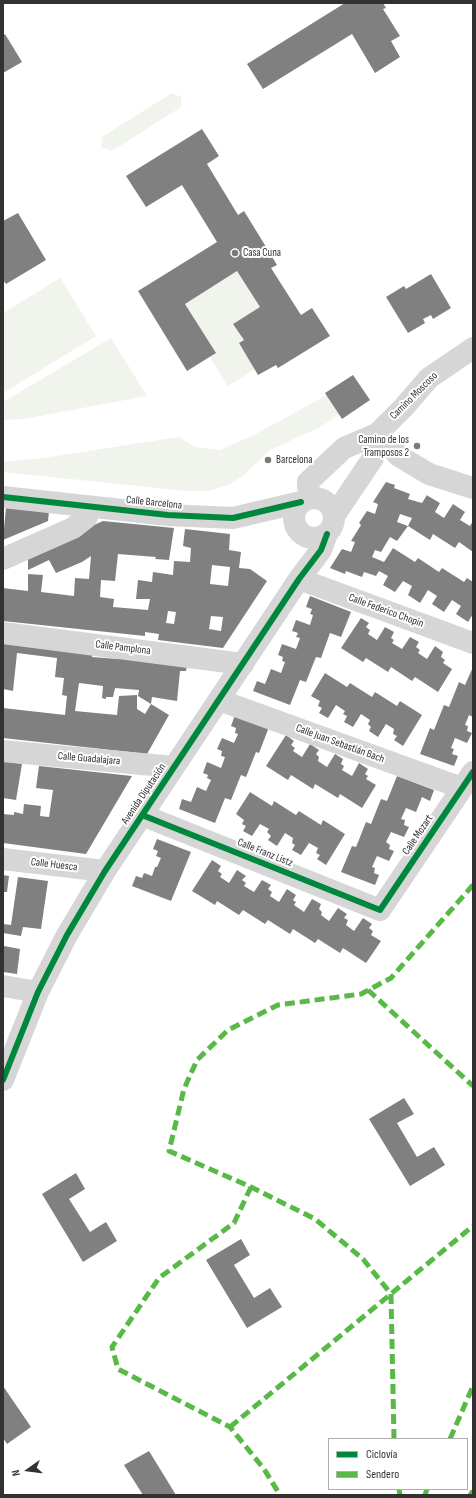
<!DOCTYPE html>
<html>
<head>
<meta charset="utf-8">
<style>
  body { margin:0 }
  #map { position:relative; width:476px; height:1498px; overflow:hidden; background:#fff; font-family:"Sofia Sans Condensed",sans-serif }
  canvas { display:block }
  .frame { position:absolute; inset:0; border:4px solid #323232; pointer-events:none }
  .legend { position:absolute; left:328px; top:1438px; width:140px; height:52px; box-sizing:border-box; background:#fff; border:1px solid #adadad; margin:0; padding:5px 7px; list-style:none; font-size:12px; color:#323232 }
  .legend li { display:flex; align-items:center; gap:8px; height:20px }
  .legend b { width:20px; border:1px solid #adadad }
  .north { position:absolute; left:8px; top:1450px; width:40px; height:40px; -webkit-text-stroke:3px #fff; paint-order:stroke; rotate:256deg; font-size:11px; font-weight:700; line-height:16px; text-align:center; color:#323232 }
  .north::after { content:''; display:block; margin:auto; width:14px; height:18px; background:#323232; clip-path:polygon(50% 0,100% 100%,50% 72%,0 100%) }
</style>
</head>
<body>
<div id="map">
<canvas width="476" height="1498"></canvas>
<div class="frame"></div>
<ul class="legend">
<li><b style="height:5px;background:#00873e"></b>Ciclovía</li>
<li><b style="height:5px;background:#58b947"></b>Sendero</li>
</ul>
<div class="north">N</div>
</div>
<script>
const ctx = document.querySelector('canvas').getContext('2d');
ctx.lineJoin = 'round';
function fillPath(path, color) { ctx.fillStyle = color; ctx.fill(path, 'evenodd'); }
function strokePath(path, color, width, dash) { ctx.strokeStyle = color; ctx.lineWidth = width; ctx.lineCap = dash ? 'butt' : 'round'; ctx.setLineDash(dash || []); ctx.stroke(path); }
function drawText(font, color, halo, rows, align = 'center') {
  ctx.font = font + ' "Sofia Sans Condensed",sans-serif'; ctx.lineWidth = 4; ctx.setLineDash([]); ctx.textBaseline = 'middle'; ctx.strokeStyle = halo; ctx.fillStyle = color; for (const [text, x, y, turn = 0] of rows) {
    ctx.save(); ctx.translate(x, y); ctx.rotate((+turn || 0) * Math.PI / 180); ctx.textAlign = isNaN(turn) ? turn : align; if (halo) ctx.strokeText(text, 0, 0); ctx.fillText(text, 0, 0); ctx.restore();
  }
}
const green = new Path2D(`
  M172,93L181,97V107L112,151L101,147L102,137Z
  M237,271L260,307L233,324L244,340L239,344L255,369L228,386L210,357L216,353L185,304Z
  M60,278L96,336L3,393V313Z
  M111,338L147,396L24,419L3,420V402Z
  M327,395L339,415L320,427L270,450L244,475L228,485L209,491H186L3,472V462L43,458L179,437L195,447L220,450L254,435Z`);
const building = new Path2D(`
  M345,3H383L386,8L383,9L400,36L391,41L400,57L375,73L352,34L263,89L247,64Z
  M5,34L22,62L3,73V36Z
  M202,129L219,156L207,164L238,215L244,211L260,237L277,265L271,268L301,315L312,308L330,336L278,368L276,365L258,375L239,343L244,340L233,324L260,307L237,271L185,304L216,353L187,371L138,291L217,242L182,185L146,207L126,176Z
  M18,213L46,260L6,284L3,280V221Z
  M431,274L451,308L433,319L431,315L423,319L425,323L408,333L386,297L404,286L406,289Z
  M353,375L370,400L342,419L325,393Z
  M386,482L395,485L394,488L410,494L408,499L422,503L427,495L428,496L440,503L435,512L444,518L453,504L465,512L460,520L470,526L473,521V552L459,542L455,548L433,534L430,540L408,526L397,541L390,537L381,552L375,550L372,557L384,562L393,548L415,562L418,558L439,572L442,568L464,582L467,578L473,582V614L468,622L456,614L461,606L452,600L444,612L432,604L437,596L428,590L420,603L408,595L412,586L403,581L395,592L383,585L388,576L379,571L376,576L364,572L362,577L346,571L345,574L330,568L342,549L351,552L355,542L351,541L361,525L359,523L367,511L375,514L378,504L373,502ZM400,514L412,518L408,526L397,522Z
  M6,507L49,511L48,521L3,540Z
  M103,521L174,528L169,560L155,559L156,557L118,554L115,581L101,580L100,597L114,599L113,607L148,610L150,599H136L138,580L152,582L153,572L173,575L174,561L190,562L191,548L183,546L185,529L230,534L229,550L241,552L239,568L250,569L267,581L223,648L158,640L159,634L145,632V636L3,621V588L28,591V574L43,575L41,592L74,596L75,578L89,579L91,556L82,562L56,573L49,560L28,570V554ZM212,565L230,567L228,586L210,584ZM168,611L176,612L174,624L166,623ZM211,616L223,617L221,631L209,629Z
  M310,596L351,612L341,637L330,633L321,658L316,657L306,682L300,680L290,705L253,691L257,681L265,684L271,669L281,673L285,662L282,661L283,657L278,655L282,644L296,649L300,638L296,637L298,633L292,631L296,620L310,625L313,615L310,614L312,609L306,607Z
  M361,618L369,623L366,627L370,630L368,634L377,640L385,627L394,632L391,638L394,640L392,643L402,649L410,637L419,642L416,647L420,650L418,653L427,659L435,646L443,652L441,657L445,660L443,663L452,669L438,692L415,677L412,681L391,667L388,672L366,658L363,662L341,648Z
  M3,641L92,650V657L118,659V653L188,660L186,671H180L177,701L152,697L151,704L169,715L147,754L3,738V708L65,715L67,696L62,695L64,678L55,677L57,658L17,653L13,691L3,689ZM79,683L103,686L102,698L106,699V697H113L115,688L139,690L138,696L151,704L145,714L137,709V695L119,696L117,715L75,711Z
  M473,667V717L469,715L465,725L468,726L467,731L472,733L467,743L455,738L451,748L454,749L452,754L458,756L454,766L420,754L430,728L434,730L444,705L449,707L459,682L465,685Z
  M325,673L347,687L350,683L372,697L375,692L397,706L400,701L422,715L403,746L394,740L397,736L393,734L394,729L386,724L378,737L369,731L371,727L368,724L370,720L361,714L353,727L344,722L347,716L343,714L345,711L336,705L328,718L319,713L322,708L318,706L320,701L311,696Z
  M235,715L269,727L259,753L256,752L246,777L241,775L231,800L225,798L215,823L179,809L182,799L191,802L197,787L206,791L211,780L207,778L208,775L203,773L207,762L221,768L225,757L221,756L222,751L217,749L222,738L234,743L238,734L235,733L236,728L231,726Z
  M286,735L294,741L291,745L295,748L293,751L302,757L310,744L319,750L316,754L319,757L318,761L327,767L335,754L343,759L341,764L344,766L342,770L352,776L359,763L368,769L365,774L368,776L366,779L376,785L362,808L340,794L338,798L315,784L313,789L291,775L288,780L266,766Z
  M3,761L22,764L16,800L3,798Z
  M39,766L132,776L86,854L3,843V814L14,815V812L23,814L24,804L41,806L40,816L49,817L53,790L36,788Z
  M397,776L434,790L430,801L422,797L416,812L406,808L401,819L405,820L404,825L409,827L404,837L391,832L386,842L390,845L389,849L394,851L389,861L377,856L372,867L375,868L374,873L379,875L375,885L341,872L352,846L356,847L366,822L371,824L381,799L387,801Z
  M250,792L272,806L274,801L296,815L299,811L321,825L323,820L345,834L326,865L317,859L320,855L316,853L318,848L309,843L301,855L292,850L295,845L292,843L293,838L285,833L277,846L268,840L271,836L267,832L269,829L260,824L252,836L243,831L246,826L242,824L244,820L236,814Z
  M157,839L191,852L171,901L132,886L136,876L142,878L144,873L152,876L155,867H157L161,858L156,856L158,851L153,849Z
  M212,860L221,866L218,871L222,874L220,877L229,883L237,870L246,876L242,880L246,883L244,886L254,892L262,880L271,885L268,889L272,892L270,896L279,902L287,889L296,895L293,900L296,902L294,905L304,912L312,899L321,904L319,909L322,912L321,915L329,921L338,908L347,914L344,918L348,920L346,925L354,931L363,918L372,924L369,928L373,931L371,935L381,941L366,963L343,948L340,953L318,939L315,943L293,929L290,934L268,920L265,924L243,910L239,915L217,901L215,905L192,891Z
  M3,875L9,876L7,892H3Z
  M18,877L48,881L41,929L23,927L21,936L3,933V924L11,925Z
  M4,946L20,949L17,974L3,972Z
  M404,1098L414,1114L397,1123L417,1157L434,1147L445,1165L410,1186L369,1119Z
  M76,1173L85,1189L69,1199L90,1232L106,1222L117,1241L83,1262L42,1194Z
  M241,1239L250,1255L234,1265L254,1298L270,1288L282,1307L247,1328L206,1260Z
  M3,1386L31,1427L7,1444L3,1438Z
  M149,1451L176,1495H143L124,1465Z`);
const minor = new Path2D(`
  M377,434L399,456L429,474L473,488
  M3,497L168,515L233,518L301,502
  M294 518a20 20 0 1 1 40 0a20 20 0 1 1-40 0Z
  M309,498L308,482L344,448L377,434L404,407L429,378L473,348
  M334,516L373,458L377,434
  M3,559L73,528L87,517L88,507
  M299,579L473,643
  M3,633L243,664
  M219,700L462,788
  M3,751L174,767
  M142,815L380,910L473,772
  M3,859L105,871
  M3,986L38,992
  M3,1080L38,992L67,935L105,871L299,579L321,550L327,534`);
const quiet = new Path2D(`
  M368,990L473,1086
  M251,1187L234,1223L159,1278L112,1347L118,1369L230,1427L264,1469L280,1495
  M230,1427L473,1226
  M394,1439L391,1294L363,1259L315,1219L251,1187L169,1151L184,1089L197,1060L228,1030L278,1005L361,994L391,978L473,885
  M450,1439L473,1386
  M399,1489L400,1495
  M425,1495L427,1489
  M470,1495L473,1491`);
const cycleway = new Path2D(`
  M3,497L168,515L233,518L301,502
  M142,815L380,910L473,772
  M3,1080L38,992L67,935L105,871L299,579L321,550L327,534`);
const markers = [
  [235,253,4,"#7a7a7a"],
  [417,446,4,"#7a7a7a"],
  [268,460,4,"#7a7a7a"]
];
const poiNames = [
  ["Casa Cuna",243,253],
  ["Camino de los",409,440,"right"],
  ["Tramposos 2",409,453,"right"],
  ["Barcelona",276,460]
];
const streetNames = [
  ["Camino Moscoso",414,396,-45],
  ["Calle Barcelona",154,503,6],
  ["Calle Federico Chopin",386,611,20],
  ["Calle Pamplona",123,648,7],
  ["Calle Juan Sebastián Bach",340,744,20],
  ["Calle Guadalajara",89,759,5],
  ["Avenida Diputación",144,794,-56],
  ["Calle Mozart",418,835,-56],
  ["Calle Franz Listz",265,853,22],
  ["Calle Huesca",54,865,7]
];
fillPath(green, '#f0f4ed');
fillPath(building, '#808080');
strokePath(minor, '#d6d6d6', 22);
strokePath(quiet, '#58b947', 5, [10, 5]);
strokePath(cycleway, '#00873e', 6);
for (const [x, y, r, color] of markers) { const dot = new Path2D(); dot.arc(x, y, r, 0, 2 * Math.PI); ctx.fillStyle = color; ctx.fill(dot); strokePath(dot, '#fff', 1.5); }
drawText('11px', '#323232', '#fff', poiNames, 'left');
drawText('11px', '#323232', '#fff', streetNames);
</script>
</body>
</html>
